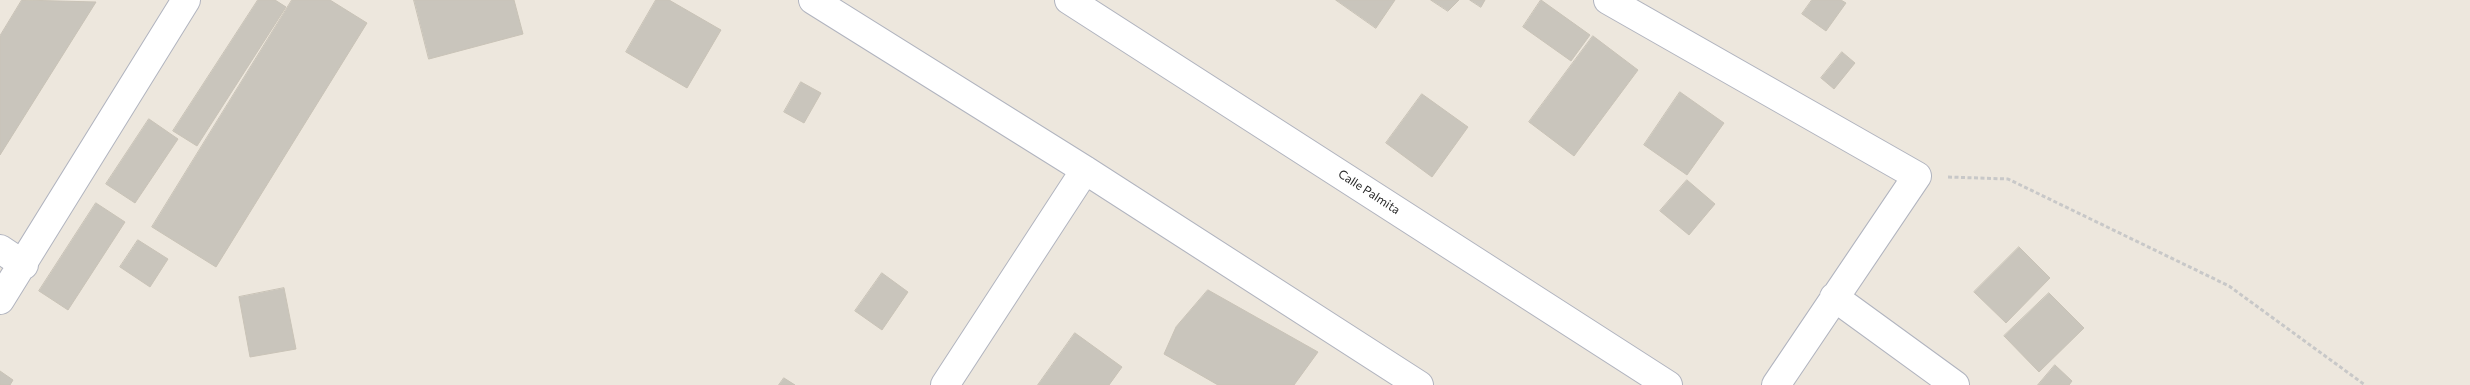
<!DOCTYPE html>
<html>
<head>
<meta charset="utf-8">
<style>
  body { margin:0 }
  canvas { display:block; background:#ede7dd }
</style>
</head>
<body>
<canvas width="2470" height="385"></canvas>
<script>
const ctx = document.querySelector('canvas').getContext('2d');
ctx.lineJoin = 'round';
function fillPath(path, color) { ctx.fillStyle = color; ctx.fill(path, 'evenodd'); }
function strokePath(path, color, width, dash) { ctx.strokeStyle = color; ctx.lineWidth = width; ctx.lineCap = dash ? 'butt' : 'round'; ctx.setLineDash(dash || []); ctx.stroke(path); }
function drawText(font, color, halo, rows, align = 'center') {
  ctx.font = font + ' Commissioner,sans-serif'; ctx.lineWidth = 5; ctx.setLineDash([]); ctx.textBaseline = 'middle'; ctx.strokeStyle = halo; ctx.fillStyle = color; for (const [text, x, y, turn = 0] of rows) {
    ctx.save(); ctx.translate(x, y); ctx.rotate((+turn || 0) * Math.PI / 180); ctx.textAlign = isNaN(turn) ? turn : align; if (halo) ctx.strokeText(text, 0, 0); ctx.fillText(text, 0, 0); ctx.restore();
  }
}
const building = new Path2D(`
  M22,0L96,2L0,155V36Z
  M258,0H275L286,7L197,146L173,131Z
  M292,0H330L367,23L216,267L152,227Z
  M414,0H514L523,34L429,59Z
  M656,0H669L721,30L687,88L626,52Z
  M1336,0H1395L1376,28Z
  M1431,0H1459L1448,11Z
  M1470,0H1485L1481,7Z
  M1541,0L1590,35L1571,61L1523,27Z
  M1812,0H1841L1846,3L1826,31L1802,14Z
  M1593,36L1638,70L1574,156L1529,122Z
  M1842,52L1855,63L1834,89L1821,78Z
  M801,82L821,93L804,123L784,112Z
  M1680,92L1724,123L1687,175L1644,145Z
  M1422,94L1468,127L1432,177L1386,143Z
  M149,119L178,139L135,203L106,184Z
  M1687,180L1715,204L1689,235L1660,211Z
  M96,203L125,222L68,310L39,291Z
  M138,240L168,259L150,287L120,267Z
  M2019,247L2050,278L2006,323L1974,292Z
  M882,273L908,292L882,330L855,311Z
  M284,288L296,349L250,357L239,297Z
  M1208,290L1318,352L1294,385H1218L1164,354L1176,327Z
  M2049,293L2084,328L2039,372L2004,336Z
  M1075,333L1122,367L1109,385H1038Z
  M2055,365L2072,381L2069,385H2038Z
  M0,371L13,380L10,385H0Z
  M784,378L795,385H779Z`);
const path = new Path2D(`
  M1948,177L2008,179L2229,286L2365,385`);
const minor = new Path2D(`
  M813,0L1085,170L1419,385
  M1069,0L1668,385
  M1608,0L1917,176L1776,385
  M0,249L24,265
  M1834,297L1955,385
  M0,300L186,0
  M945,385L1085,170`);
const streetNames = [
  ["Calle Palmita",1369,192,33]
];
fillPath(building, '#c9c5bc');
strokePath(building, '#c9c3b7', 1);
strokePath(minor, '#b1b4bf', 30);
strokePath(path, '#c8c8c8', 3, [4, 2.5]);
strokePath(minor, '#fff', 28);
drawText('12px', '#2b2b2b', '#fff', streetNames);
</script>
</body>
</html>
